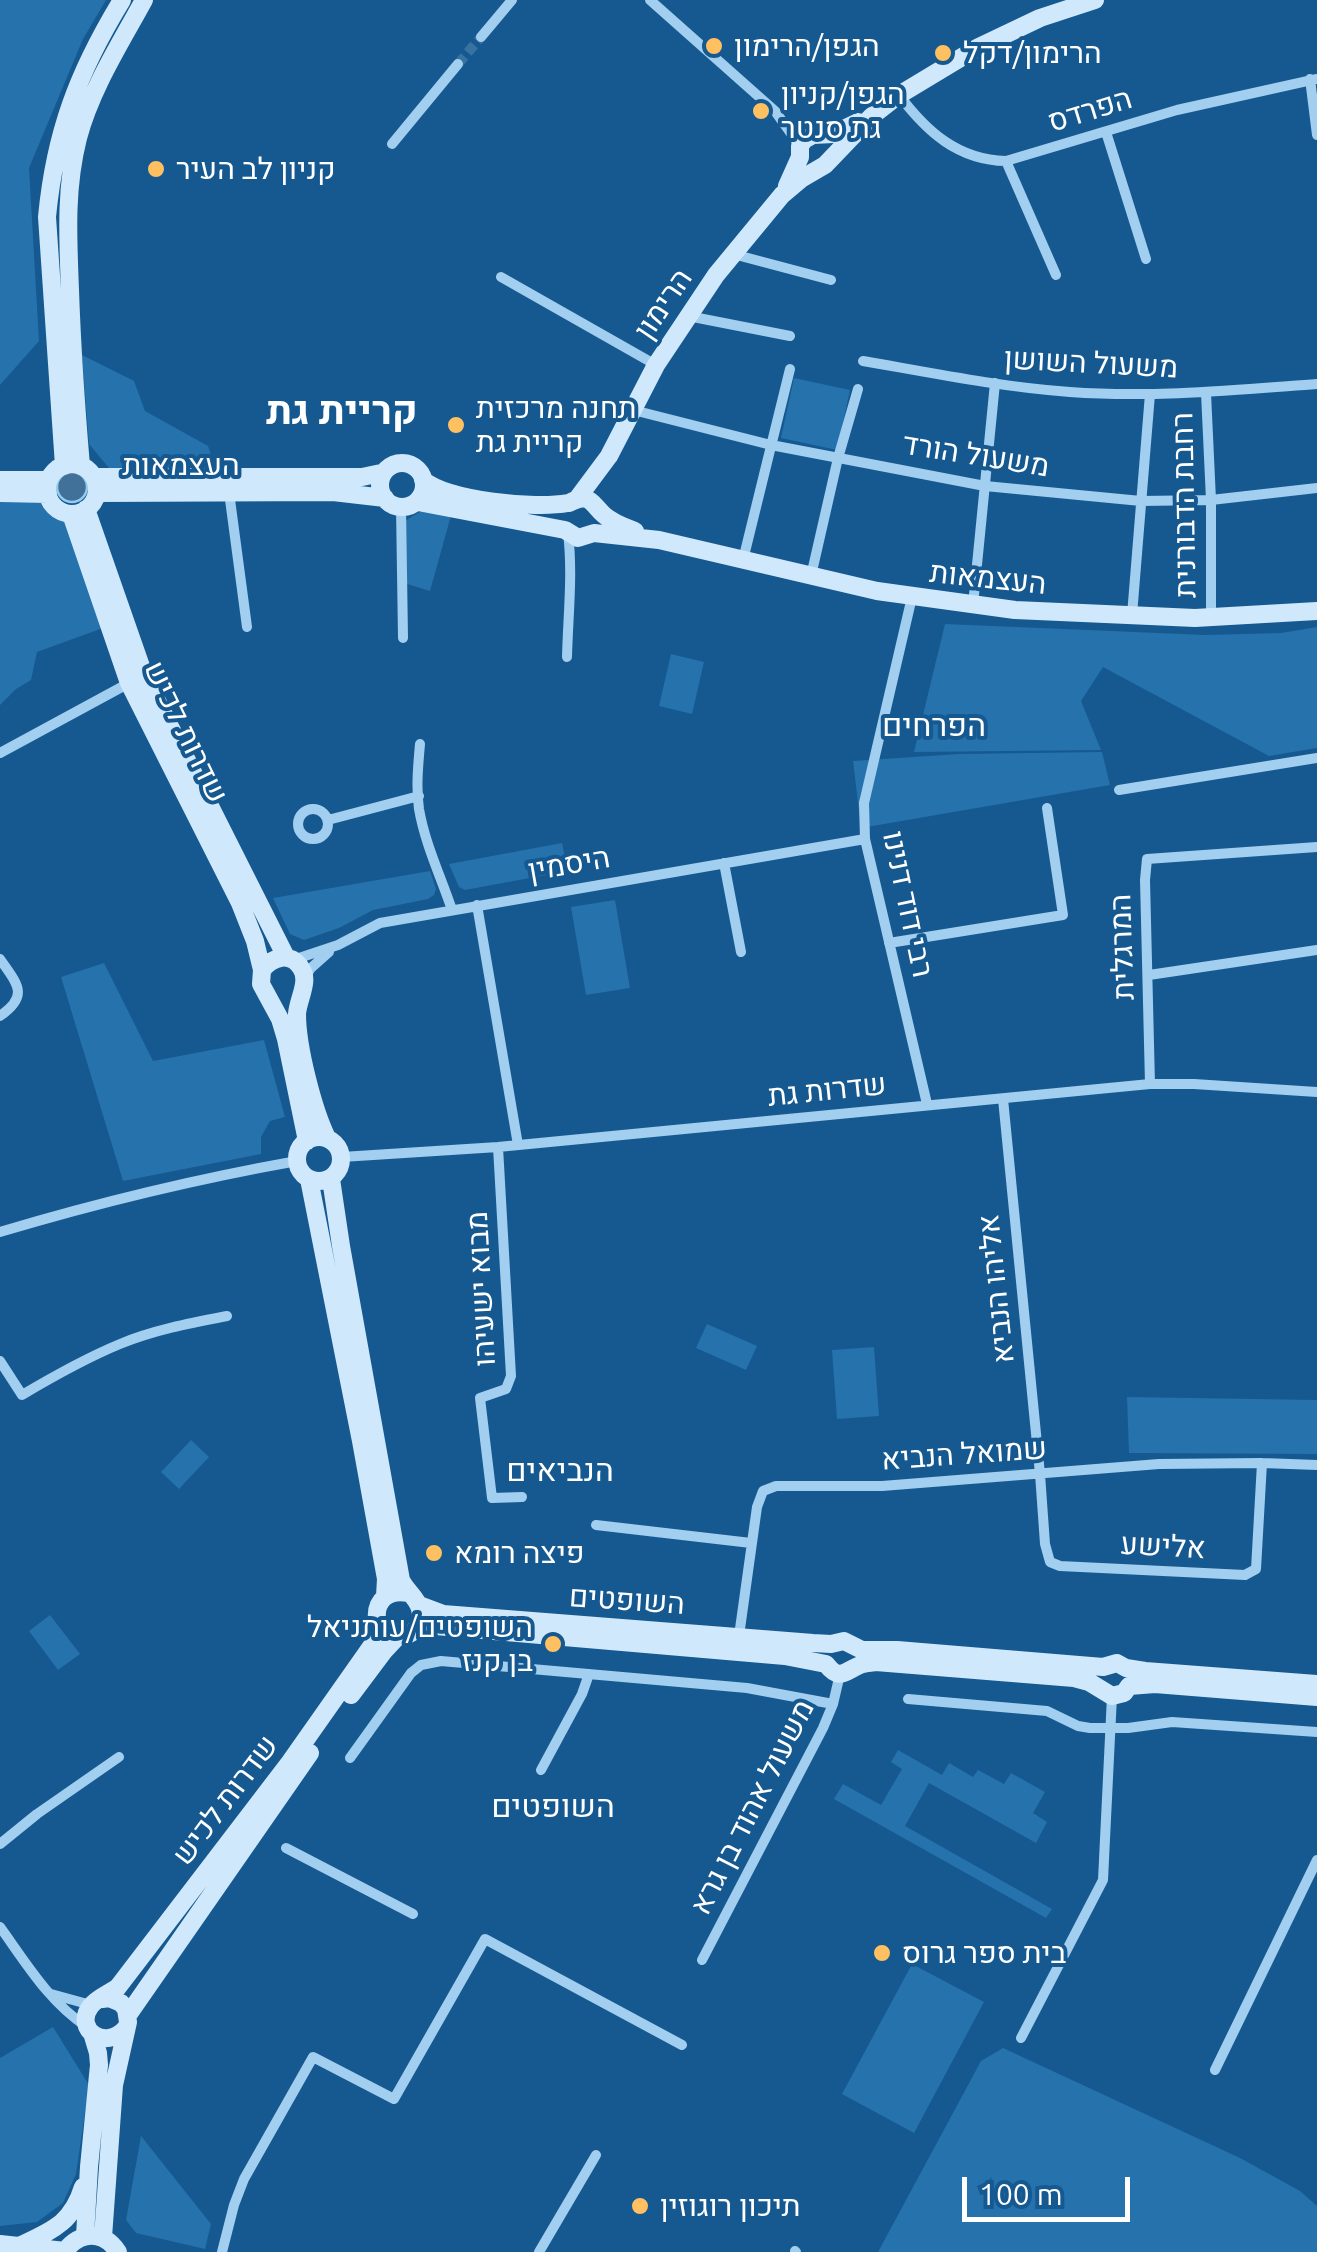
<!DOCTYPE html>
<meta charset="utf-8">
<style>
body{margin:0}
#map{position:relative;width:1317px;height:2252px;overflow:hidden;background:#155990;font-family:Ubuntu,sans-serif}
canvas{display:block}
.scale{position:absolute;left:962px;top:2177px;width:168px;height:45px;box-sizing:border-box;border:5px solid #fff;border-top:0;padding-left:12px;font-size:30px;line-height:35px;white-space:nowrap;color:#fff;-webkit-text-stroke:8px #155990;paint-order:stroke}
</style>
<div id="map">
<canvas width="1317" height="2252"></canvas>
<div class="scale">100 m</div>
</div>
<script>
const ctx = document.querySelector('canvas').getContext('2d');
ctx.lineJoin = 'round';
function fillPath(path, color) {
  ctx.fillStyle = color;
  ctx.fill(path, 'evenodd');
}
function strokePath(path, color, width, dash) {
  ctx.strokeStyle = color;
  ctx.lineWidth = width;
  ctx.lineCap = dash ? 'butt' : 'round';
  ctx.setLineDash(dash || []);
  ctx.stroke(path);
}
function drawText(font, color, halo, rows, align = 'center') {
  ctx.font = font + ' Ubuntu,Heebo,sans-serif';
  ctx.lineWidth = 8;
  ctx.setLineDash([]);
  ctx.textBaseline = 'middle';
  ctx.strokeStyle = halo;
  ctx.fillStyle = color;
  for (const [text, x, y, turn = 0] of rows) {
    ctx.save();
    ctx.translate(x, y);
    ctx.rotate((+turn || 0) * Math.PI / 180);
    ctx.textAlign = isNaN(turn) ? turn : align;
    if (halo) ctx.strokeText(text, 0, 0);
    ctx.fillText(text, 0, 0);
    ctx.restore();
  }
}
fillPath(new Path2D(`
 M0,0H106L83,39L29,168L39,341L0,385Z
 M82,355L134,381L145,411L208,446L214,464L114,474L89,444Z
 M794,378L850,390L837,450L781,438Z
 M42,501L51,513L67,520L103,628L37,652L31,680L16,689L0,705V502Z
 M426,508L452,512L430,591L407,584L405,521Z
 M945,624L1206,635L1281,633L1317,627V748L1269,756L1103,667L1081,701L1101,750L914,752Z
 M671,654L704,662L692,714L659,706Z
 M1102,752L1110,785L861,828L853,761L959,754Z
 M562,843L568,871L465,890L459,887L449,864Z
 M430,871L436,889L434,895L428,899L373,910L339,928L304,940L290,934L273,898Z
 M615,900L630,988L586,995L571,907Z
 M104,963L153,1061L264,1040L285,1117L270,1121L261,1137V1154L123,1181L61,977Z
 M707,1324L757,1346L746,1370L696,1348Z
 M874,1347L879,1416L837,1419L832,1350Z
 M1127,1397L1317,1400V1454L1129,1453Z
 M191,1440L209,1457L179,1489L161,1472Z
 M50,1615L80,1654L58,1670L29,1631Z
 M898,1750L942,1775L949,1763L973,1777L978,1770L1004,1784L1011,1773L1045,1792L1033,1813L1047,1822L1036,1843L929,1783L905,1826L1052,1909L1046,1918L834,1799L843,1784L881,1805L902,1769L891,1762Z
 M912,1964L984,2002L914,2133L842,2094Z
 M53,2027L89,2085L76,2174L63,2203L37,2222L0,2226V2058Z
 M1003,2048L1240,2158L1300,2191L1317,2206V2252H878L981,2061Z
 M141,2136L211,2224L205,2249L136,2233L126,2220Z`), '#2572ad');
const water = new Path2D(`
 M57 487a15 15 0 1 1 30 0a15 15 0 1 1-30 0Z`);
fillPath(water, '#417199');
strokePath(water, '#94cbf3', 2.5);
strokePath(new Path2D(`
 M458,64L481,37`), '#3872a1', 10, [10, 5]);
strokePath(new Path2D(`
 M650,0L775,111L800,146
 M481,37L512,0
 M1310,79L1317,135
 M899,95C927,132 958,160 1006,161L1177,110L1317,79
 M1106,132L1146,259
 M392,144L458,64
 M1006,161L1056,275
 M733,254L831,280
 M501,277L656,365
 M688,316L790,336
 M863,361C932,373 1001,387 1070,392C1152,398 1235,390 1317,384
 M1206,393L1211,500V617
 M633,410L771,445L985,486L1141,501L1211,500L1317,488
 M229,492L247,627
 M401,507L403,638
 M743,560L790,369
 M811,576L838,458L858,389
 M912,597L864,803L865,839L927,1104
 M973,605L995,383
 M1132,615L1150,394
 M567,657C568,616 573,574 568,533
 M420,744C418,766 416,788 419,809C425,844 441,877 452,910
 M0,753L131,682
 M1119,790L1317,758
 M298 824a15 15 0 1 1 30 0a15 15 0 1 1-30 0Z
 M328,820L419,796
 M724,863L741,952
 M477,905L518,1145
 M889,943L1063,915L1047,808
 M0,959C17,984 30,995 0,1016
 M293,960L338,945L380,923L865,839
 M1149,975L1317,950
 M305,977L311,968L329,952
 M1150,1084L1145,880L1147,859L1317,847
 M1003,1099L1040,1474L1045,1544L1050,1562L1060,1566L1245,1575L1256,1569L1262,1463
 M498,1147L511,1376L506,1389L480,1398L492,1498L522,1497
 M342,1157L498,1147L1150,1084H1194L1317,1092
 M0,1232C97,1203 196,1179 297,1161
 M0,1361L22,1395C54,1376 86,1358 120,1344C154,1330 191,1323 227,1316
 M596,1525L751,1543
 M739,1636L757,1507L763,1491L776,1486H882L1159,1464L1262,1463L1317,1465
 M908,1699L1047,1711L1078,1726L1090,1728H1128L1172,1722L1317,1732
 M350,1758L411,1673L421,1665L441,1661L747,1688L833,1704
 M541,1770L582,1694L589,1674
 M0,1844L37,1814L119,1757
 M286,1848L413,1914
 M0,1927C26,1963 49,2002 87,2027
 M702,1960L823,1728L833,1704L840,1674
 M51,1994L91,2005
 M1021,2038L1103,1880L1112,1696
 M1215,2070L1317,1860
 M795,2251L796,2252
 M222,2252L234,2205L244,2179L313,2057L394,2099L485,1939L682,2045
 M539,2252L596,2155`), '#a2cef0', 10);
strokePath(new Path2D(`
 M787,186L800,157V146L804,140L813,135L833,134L858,122
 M380 485a22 22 0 1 1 44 0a22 22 0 1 1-44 0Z
 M47 489a25 25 0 1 1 50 0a25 25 0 1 1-50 0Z
 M64,466L47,217C55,133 78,72 122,0
 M81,466C76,407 72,349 70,290C68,238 65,189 78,138C91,89 120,44 144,0
 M94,477H362L381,473
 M0,480H49
 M423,480C449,501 535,509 568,503
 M0,493L48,494
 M97,493L333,492L385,498
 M577,499L609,456L656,365L716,275L782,195L801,179L825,165L872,116L899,95L977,48L1040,18L1095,0
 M418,502L565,530L578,538L594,533L659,540L877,591L1015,610L1195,618L1317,611
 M569,503C590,492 591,503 604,515C613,523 625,527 635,531
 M86,509L144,675L286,957
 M71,514L129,683L240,903L255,941L262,970L261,984L280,1019L286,1039L307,1141
 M262,970C272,957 291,951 301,968C310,981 298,999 297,1014C297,1047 313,1109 327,1138
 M297 1159a22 22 0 1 1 44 0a22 22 0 1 1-44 0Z
 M309,1179L361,1441L386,1579L385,1596
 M331,1179L341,1246L401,1580C406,1591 417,1597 420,1609C427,1636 391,1648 377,1619C375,1600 389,1589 408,1593
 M419,1605L443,1614L813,1643L831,1644L844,1641L862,1650H897L1103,1667L1117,1663L1126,1668L1145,1671L1317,1684
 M416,1628L436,1626L785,1656L826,1664C840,1682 845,1671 860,1665C864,1663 871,1663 876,1662L1074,1678L1089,1682L1112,1696L1124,1693L1129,1686
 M1129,1686L1155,1684L1317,1697
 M351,1695L384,1651L398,1636
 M102,1999L109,1998L121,2003L126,2009L128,2022L114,2085L103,2237
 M128,2015L310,1753
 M126,2028C105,2052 74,2029 90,2007C96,1998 110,1993 118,1987L290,1762L373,1644L379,1625
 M85,2236L89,2167L99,2065L98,2053L92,2033
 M0,2244L65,2251
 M21,2245C53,2230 72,2223 83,2187
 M64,2252C80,2231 103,2230 118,2252`), '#d0e8fb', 18);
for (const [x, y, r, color] of [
 [714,46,10,"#ffc062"],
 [943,53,10,"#ffc062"],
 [761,111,10,"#ffc062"],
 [156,169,10,"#ffc062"],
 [456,425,10,"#ffc062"],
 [434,1553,10,"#ffc062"],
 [553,1644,10,"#ffc062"],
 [882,1953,10,"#ffc062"],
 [640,2206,10,"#ffc062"]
]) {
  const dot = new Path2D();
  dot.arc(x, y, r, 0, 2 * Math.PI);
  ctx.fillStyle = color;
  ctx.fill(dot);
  strokePath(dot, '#155990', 4);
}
drawText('30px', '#fff', '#155990', [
 ["הגפן/הרימון",734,46],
 ["הרימון/דקל",963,53],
 ["הגפן/קניון",781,94],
 ["גת סנטר",781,128],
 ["קניון לב העיר",176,169],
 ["תחנה מרכזית",476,408],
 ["קריית גת",476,442],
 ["פיצה רומא",454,1553],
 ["השופטים/עותניאל",533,1627,"right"],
 ["בן קנז",533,1661,"right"],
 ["בית ספר גרוס",902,1953],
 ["תיכון רוגוזין",660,2206]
], 'left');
drawText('30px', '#fff', '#155990', [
 ["הפרדס",1090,110,-17],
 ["הרימון",663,304,-56],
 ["משעול השושן",1091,363,3],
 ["משעול הורד",976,455,9],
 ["העצמאות",181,465],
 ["רחבת הדבורנית",1184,505,-91],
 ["העצמאות",988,578,6],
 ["שדרות לכיש",186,732,64],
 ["היסמין",569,864,-10],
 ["רבי דוד דנינו",908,904,78],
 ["המרגלית",1122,947,-92],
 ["שדרות גת",827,1090,-6],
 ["מבוא ישעיהו",481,1289,-93],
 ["אליהו הנביא",996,1289,-96],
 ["שמואל הנביא",964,1454,-4],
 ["אלישע",1163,1546,3],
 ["השופטים",627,1600,4],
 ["שדרות לכיש",225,1800,-53],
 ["משעול אהוד בן גרא",752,1807,-63]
]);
drawText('32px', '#fff', '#155990', [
 ["הפרחים",934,725],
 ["הנביאים",560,1470],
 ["השופטים",553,1806]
]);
drawText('bold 40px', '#fff', '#155990', [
 ["קריית גת",342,411]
]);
</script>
